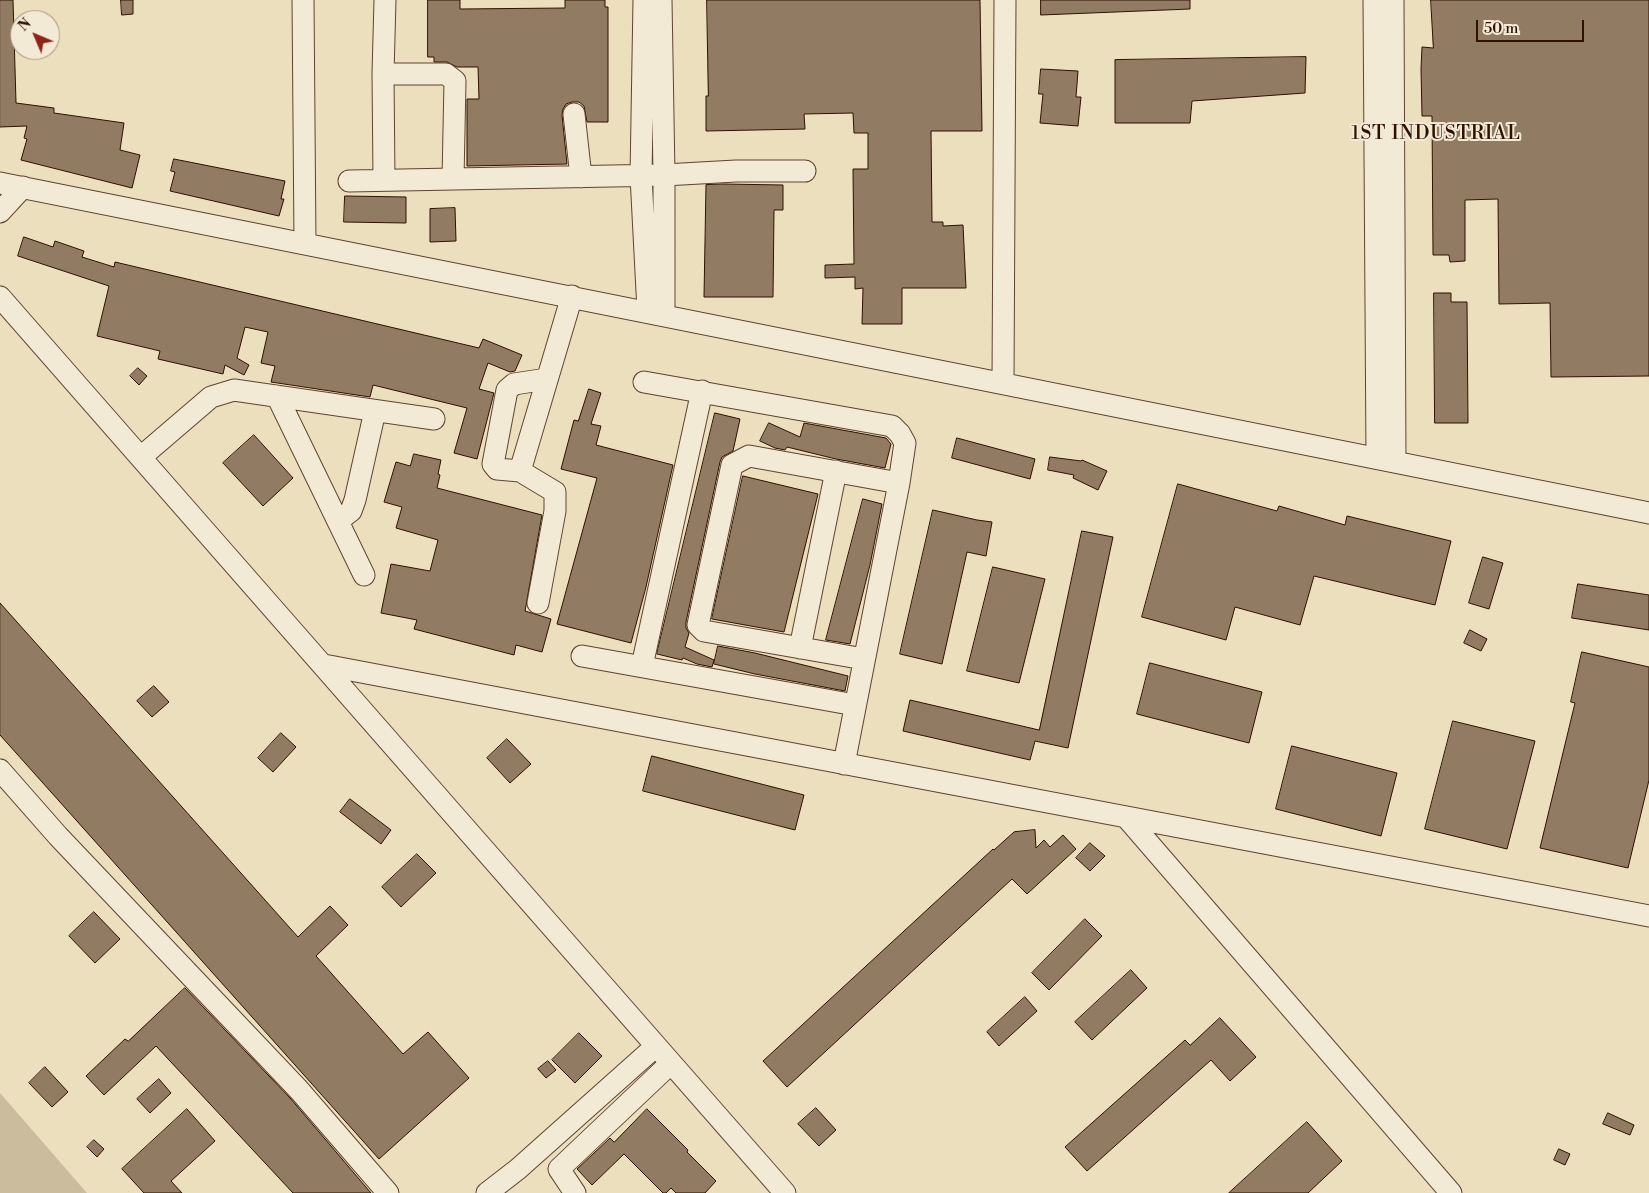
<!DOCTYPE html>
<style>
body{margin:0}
#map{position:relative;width:1649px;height:1193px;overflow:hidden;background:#ebdfbe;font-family:"Libre Bodoni",serif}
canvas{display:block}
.north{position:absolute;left:10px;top:10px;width:50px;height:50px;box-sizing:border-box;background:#f2ead5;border:1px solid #a49380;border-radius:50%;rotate:315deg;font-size:14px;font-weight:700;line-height:20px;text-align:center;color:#2f1001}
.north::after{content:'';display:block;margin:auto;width:18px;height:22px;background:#8f2418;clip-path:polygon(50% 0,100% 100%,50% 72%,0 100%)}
.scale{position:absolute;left:1476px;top:20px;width:108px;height:22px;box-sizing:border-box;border:2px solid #2f1001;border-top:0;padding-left:6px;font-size:15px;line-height:18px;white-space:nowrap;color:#2f1001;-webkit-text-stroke:4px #f2ead5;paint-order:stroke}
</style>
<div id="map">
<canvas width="1649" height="1193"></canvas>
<div class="north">N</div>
<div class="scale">50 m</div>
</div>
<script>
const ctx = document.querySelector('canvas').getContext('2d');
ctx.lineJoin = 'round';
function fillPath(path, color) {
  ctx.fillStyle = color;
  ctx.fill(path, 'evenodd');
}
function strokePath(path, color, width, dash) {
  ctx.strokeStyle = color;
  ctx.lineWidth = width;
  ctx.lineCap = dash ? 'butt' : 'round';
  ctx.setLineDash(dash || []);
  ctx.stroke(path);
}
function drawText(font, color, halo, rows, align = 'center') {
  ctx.font = font + ' "Libre Bodoni",serif';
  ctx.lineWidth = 4;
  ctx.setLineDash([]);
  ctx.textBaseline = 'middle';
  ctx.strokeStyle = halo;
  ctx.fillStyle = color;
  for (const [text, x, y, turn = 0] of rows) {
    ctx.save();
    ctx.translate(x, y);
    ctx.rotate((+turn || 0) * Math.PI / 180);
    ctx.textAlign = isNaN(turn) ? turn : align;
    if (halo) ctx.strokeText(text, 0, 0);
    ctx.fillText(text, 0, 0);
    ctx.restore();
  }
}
fillPath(new Path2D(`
 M0,1093L87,1193H0Z`), '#cbbc9e');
const building = new Path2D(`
 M0,0H13L16,103L54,108V113L124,123L120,150L140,155L132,188L21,160L27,139L24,138L27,126L0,127Z
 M121,0H133V14L122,15Z
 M428,0H460V9L565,8V0H605V7H608V122H587L584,106L579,102H572L566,104L563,109L562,115L567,164L467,166V99H479L478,67H457L447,62H434V57H428Z
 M707,0H980L982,131H931L932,222H943V226L963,225L966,288H902V324H862L863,288L855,289V277L825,278V265L854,264L853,169H868V133H854L853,113L804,114L805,129L706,131V96H708Z
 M1041,0H1190V9L1041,15Z
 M1431,0H1649V376L1551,377L1550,303L1499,304L1498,199L1465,200V261L1450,262L1449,255H1433L1432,116H1422L1421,69L1422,47L1433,48Z
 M1306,57L1305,93L1192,101L1190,123H1115V60Z
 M1041,69L1078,71L1076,97H1081L1078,126L1040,123L1043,94H1039Z
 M174,159L285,181L281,199H284L279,216L170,191L175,172L171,171Z
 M723,184L783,185V210H774L773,297H704L706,185Z
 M345,196L406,197V223L344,222Z
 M455,208L456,241L430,242V209Z
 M24,237L53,247L55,241L84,251L82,257L114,267L115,262L479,348L483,339L522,355L515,371L510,372L488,363L479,389L494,393L477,459L454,453L467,408L373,385L370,397L271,382L275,366L261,363L268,332L245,327L237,358L249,365L244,375L225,365L223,374L158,359L160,351L97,336L109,286L18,256Z
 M1434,293H1451V302H1467L1468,423H1435Z
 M138,368L147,376L139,385L130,376Z
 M589,389L601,393L591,424L601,426L596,445L673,465L646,587L631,643L557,624L597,478L561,469L574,420L578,421Z
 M715,413L740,419L733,451L722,457L720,462L686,622V628L689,633L685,647L714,660L712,667L697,664L683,658L682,660L657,654Z
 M769,423L800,437L804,423L886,438L891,444L885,468L836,459L787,447L785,450L775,448L760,441Z
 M254,435L293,478L263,506L223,463Z
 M957,438L1035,459L1030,479L952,458Z
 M414,454L441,460L438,474L440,475L437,488L542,515L525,611L551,619L542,652L516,645L514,655L414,629L417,620L381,613L391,564L430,571L438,540L396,528L402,507L384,502L396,462L410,466Z
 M1050,457L1081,461L1082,460L1107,471L1098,490L1073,478L1074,475L1048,470Z
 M743,476L818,494L784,632L712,619Z
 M1178,484L1277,511L1279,506L1345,525L1347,516L1451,541L1435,605L1314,576L1300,625L1235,607L1226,640L1142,617Z
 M863,499L882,504L870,565L850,644L826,640Z
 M933,510L977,520L992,522L986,556L967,552L942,664L900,654Z
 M1082,531L1113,537L1068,748L1035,741L1030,760L903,731L910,700L1039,730Z
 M1483,557L1503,563L1489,609L1469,603Z
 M993,567L1045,579L1019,683L967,671Z
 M1578,584L1649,595V630L1572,618Z
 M0,603L298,937L330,906L348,925L316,956L403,1054L428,1032L469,1078L379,1159L0,735Z
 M1470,630L1487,639L1481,651L1464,643Z
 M718,646L755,653L848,676L845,691L755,674L714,664Z
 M1582,652L1649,667V780L1628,868L1540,848L1575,703L1571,702Z
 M1150,663L1262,692L1249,743L1137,714Z
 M154,686L169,702L152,717L137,701Z
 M1453,721L1535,741L1507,849L1425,829Z
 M281,733L296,747L273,772L258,758Z
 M507,739L531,764L510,783L487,758Z
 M1292,746L1397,773L1381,836L1276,809Z
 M652,756L804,795L795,830L643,791Z
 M350,799L391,830L381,844L340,812Z
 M1035,830L1036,848L1044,840L1050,847L1063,835L1076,849L1027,894L1012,879L787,1087L763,1061L993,849L994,850L1014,832Z
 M1090,843L1105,856L1090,871L1076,858Z
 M417,854L436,873L401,907L382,887Z
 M94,912L120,939L95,963L69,936Z
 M1085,919L1102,936L1049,990L1032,973Z
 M1131,970L1147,988L1092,1040L1075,1022Z
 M185,988L290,1098L371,1193H293L156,1046L104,1095L86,1076L125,1039L128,1041Z
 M1025,997L1037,1011L999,1046L987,1032Z
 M1220,1018L1256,1057L1230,1081L1211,1060L1087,1171L1065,1147L1185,1040L1190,1045Z
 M579,1033L602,1056L575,1083L552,1060Z
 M548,1061L556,1070L546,1078L538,1069Z
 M45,1067L68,1092L52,1107L29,1083Z
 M159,1079L171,1093L150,1113L137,1099Z
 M816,1108L836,1130L819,1146L798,1124Z
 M187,1109L215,1141L171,1181L182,1193H144L122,1169Z
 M647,1109L688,1150L687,1152L716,1181L705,1193H676L671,1188L666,1193H663L624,1154L592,1185L577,1169L610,1138L614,1142Z
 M1608,1113L1634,1125L1630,1135L1603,1124Z
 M1307,1122L1342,1161L1308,1193H1229Z
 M94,1140L104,1149L97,1157L87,1147Z
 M1559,1149L1570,1154L1565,1165L1554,1160Z`);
fillPath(building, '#917c63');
strokePath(building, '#2f1001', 1);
const minor = new Path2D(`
 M303,0L305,243
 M644,0L641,176L648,311
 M661,0L664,175V315
 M1374,0L1377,458
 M1393,0L1395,461
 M383,74H446L455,81L453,179
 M574,114L581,177
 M384,180L383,74L385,0
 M349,181L664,175L736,171H805
 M0,183L1649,513
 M0,212L23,187
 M0,297L785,1193
 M644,382L892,426L900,434L905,443L899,483
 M1003,383L1005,0
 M277,396L364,575
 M141,457L211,397L234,390L434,419
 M520,471L497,469L493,464L507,390L514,384L547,379
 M338,521L351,511L355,500L375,411
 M538,603L555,511V492L520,471L572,296
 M800,648L836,471
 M582,656L855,705
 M324,665L1649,916
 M642,666L702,391
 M844,764L899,483L749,456L732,465L698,625L704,631L864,659
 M0,770L58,836L299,1090L388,1193
 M1126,817L1451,1193
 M487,1193L518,1169L656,1046
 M575,1193L559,1169L671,1063`);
strokePath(minor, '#5e4430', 23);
strokePath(minor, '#f2ead5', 21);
ctx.letterSpacing = '1px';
drawText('19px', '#2f1001', '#f2ead5', [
 ["1ST INDUSTRIAL",1436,134]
]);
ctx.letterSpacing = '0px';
</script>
